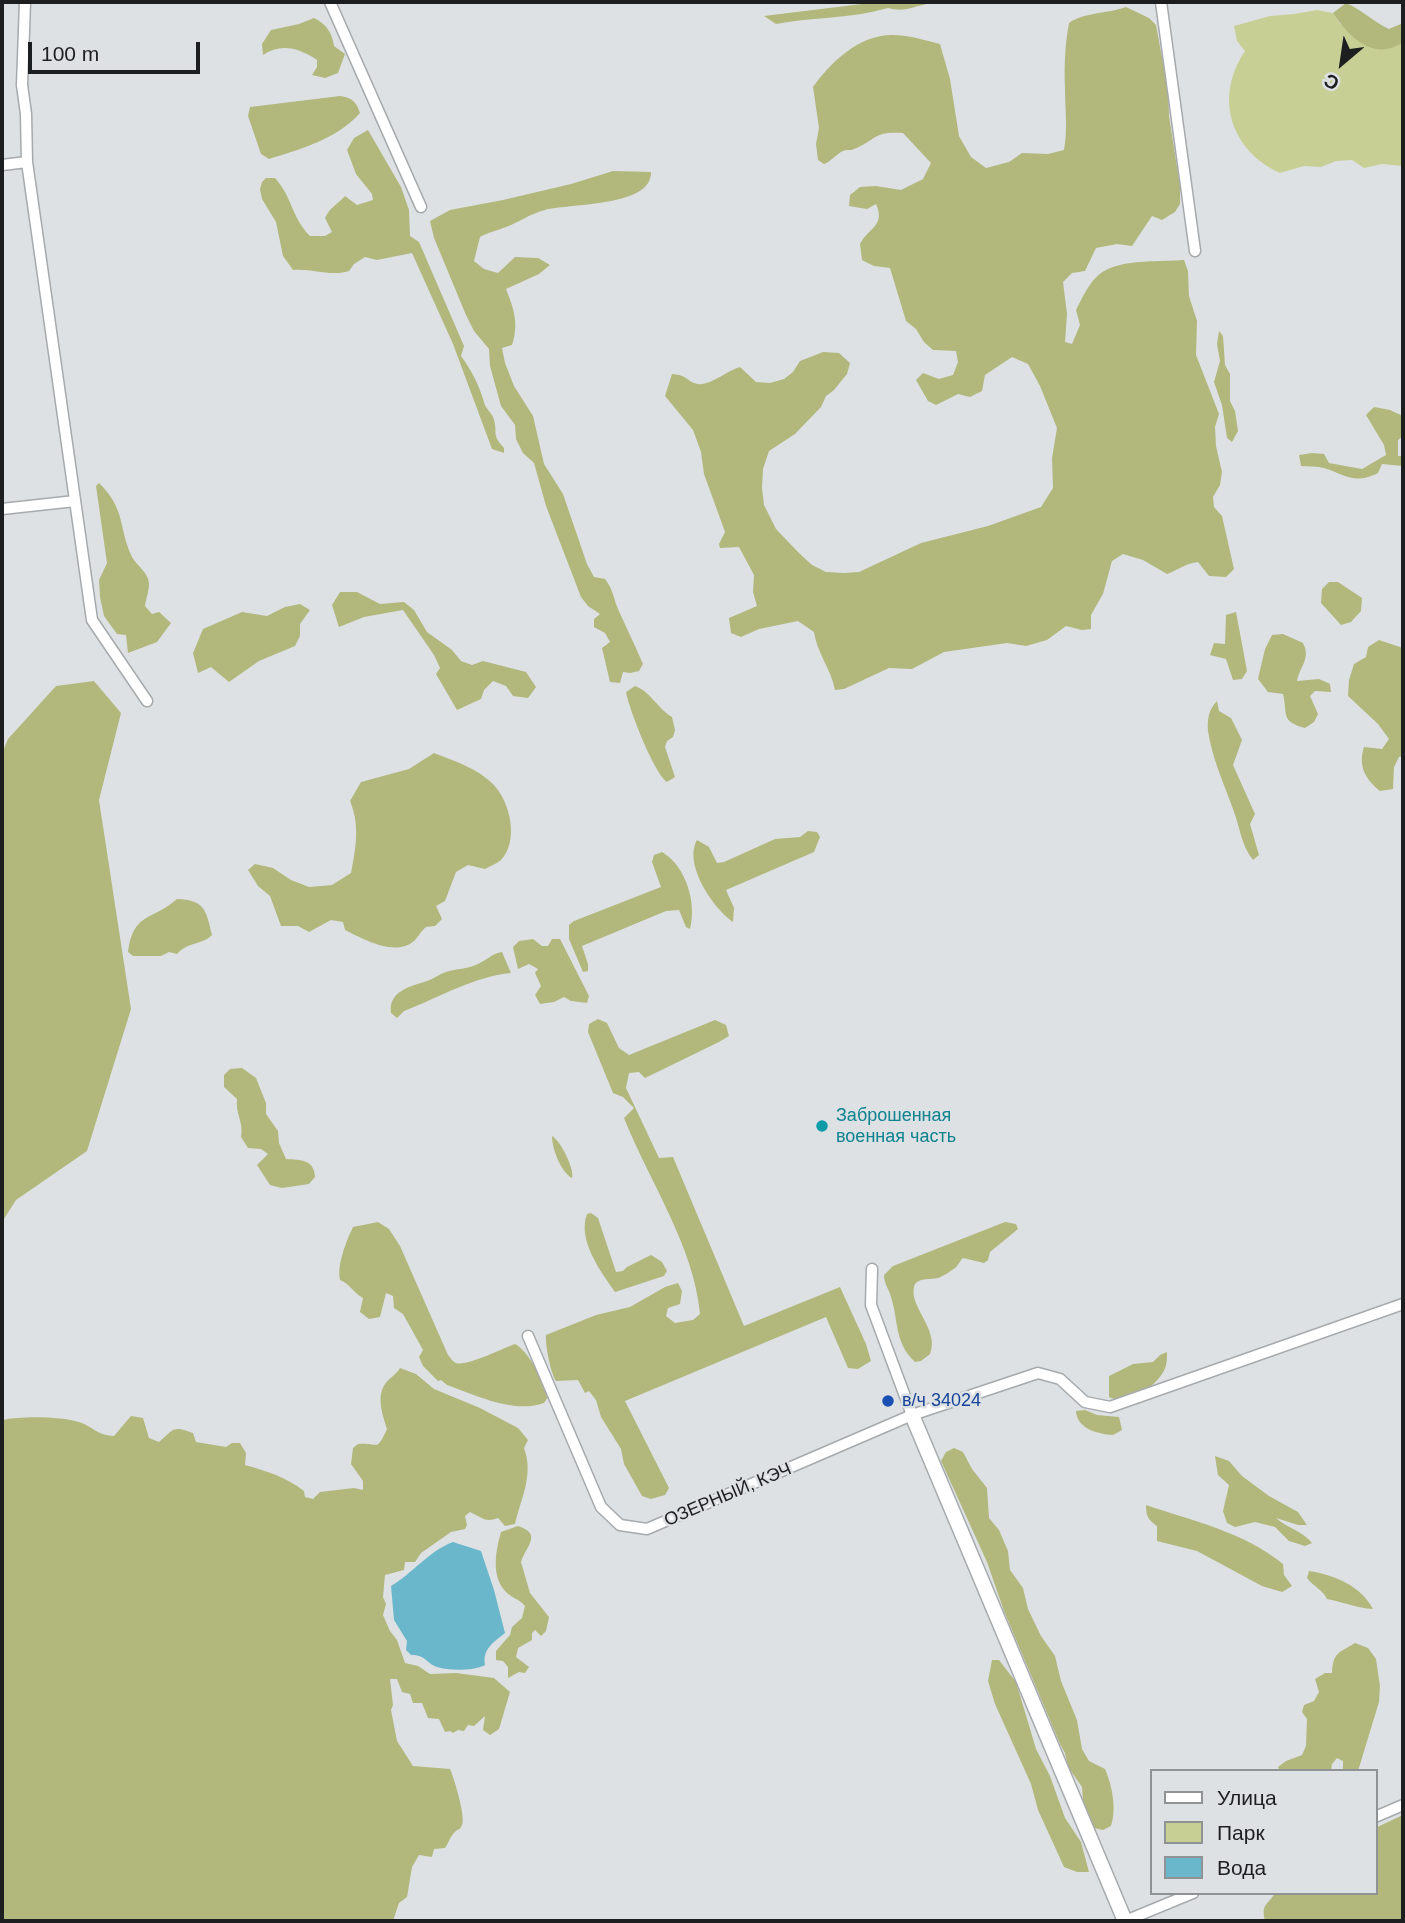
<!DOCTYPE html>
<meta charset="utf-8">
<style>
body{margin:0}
#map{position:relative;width:1405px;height:1923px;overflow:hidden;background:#dde1e4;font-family:Arial,sans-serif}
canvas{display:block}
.frame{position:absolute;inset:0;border:4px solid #1d1e1f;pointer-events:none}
.legend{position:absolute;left:1150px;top:1769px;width:228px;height:126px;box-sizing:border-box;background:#dde1e4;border:2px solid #909395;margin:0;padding:9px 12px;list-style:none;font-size:21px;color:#1d1e1f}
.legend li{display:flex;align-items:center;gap:14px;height:35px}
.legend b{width:35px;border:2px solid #909395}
.north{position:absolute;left:1307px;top:28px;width:70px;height:70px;-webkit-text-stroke:5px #dde1e4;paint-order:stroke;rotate:209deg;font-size:19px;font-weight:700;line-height:28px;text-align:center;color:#1d1e1f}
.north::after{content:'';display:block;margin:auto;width:24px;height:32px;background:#1d1e1f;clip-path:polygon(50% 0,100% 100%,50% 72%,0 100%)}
.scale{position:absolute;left:28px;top:42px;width:172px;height:32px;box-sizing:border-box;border:4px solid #1d1e1f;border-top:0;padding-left:9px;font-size:21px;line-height:24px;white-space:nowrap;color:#1d1e1f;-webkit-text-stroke:5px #dde1e4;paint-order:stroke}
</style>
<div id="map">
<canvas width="1405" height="1923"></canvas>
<div class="frame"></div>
<ul class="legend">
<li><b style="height:9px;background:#fff"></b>Улица</li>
<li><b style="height:19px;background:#c8cf95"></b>Парк</li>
<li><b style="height:19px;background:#6ab7cb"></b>Вода</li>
</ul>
<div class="north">С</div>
<div class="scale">100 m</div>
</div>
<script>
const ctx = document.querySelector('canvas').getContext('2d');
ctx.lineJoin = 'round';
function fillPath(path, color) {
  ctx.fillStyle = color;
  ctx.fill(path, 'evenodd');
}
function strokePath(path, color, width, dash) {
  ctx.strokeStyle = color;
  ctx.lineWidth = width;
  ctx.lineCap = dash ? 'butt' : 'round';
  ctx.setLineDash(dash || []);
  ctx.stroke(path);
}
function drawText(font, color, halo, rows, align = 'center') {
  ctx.font = font + ' Arial,sans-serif';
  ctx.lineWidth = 5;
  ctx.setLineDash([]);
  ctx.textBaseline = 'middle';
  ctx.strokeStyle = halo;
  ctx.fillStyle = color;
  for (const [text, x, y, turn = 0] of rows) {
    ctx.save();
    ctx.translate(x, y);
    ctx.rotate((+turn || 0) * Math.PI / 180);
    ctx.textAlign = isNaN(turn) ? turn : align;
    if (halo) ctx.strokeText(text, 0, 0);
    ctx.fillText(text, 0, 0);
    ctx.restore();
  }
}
fillPath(new Path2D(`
 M1317,10L1333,13L1340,24L1386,49L1403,43V166L1382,164L1364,168L1352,160L1336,161L1321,167L1304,166L1280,173C1230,150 1214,97 1245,51L1237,41L1234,26L1270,16L1294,14Z`), '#c8cf95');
fillPath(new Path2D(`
 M878,2H952C943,2 932,2 923,5C909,8 903,12 888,8C851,19 812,17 776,24L764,16Z
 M1346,3C1362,10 1374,22 1389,29L1403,23V43C1398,45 1392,48 1387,49C1364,53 1344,30 1333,13Z
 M1126,7L1149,18L1156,25L1168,90L1169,116L1180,186V204L1175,212L1162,220L1152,216L1132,246L1117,244L1096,248L1085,271L1072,273L1063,282L1067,314L1065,342L1072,344L1080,325L1076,310C1083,297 1091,277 1106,270C1128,259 1160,262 1184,260L1188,271L1189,296L1197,321L1196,355L1219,414L1215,427L1216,446L1222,472L1220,485L1213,497L1214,507L1222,516L1234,569L1226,577L1209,576L1198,562C1186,563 1178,570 1167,574L1143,560L1123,554L1112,561L1103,594L1091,615V629L1082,630L1066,626L1047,640L1026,646L1007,643L944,652L912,669L889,668L844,689L835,690C831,669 817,653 814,632L798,621L759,629L741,637L731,633L729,618L757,606L753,592L754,575L739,547L720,548L719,544L725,532L704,474L701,452L693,430L665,396L672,374C688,375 687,382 698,384C710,386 728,370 740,367L756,382L770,383L784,379L793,372L800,361L823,352L839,353L850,363L847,374L834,390L826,396L821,407L795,434L769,451L763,469L762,488L764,505L776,529L799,553L812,565L826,572L844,573L859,572L921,543L988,526L1041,507L1053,488L1052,458L1057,428L1040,386L1028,364L1012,357L985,375L982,391L970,397L958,394L936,405L928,401L916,380L923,373L939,379L953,375L958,362L956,351L933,350L924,342L916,329L906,321L890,268L874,266L862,260L860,244C868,228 886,226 876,204L867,209L849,206L850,195L860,187L876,186L901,190L923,179L931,163L903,133C873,131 878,139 854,149C851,151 846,149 843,151C836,154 832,161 824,164L818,160L816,144L819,128L813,87C831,62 859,35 892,35C908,35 925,40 940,44L950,79L959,136L971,157L986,168L1009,162L1022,153L1048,154L1064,150C1068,128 1065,110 1065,89C1064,67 1065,44 1069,23C1085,12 1106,14 1126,7Z
 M314,18C326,24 332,32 334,46L345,54L338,73L325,78L312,75L317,67V60C299,48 281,43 263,55L262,44L271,30L299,24Z
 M340,96C352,98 356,101 360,113C337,139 301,149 269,159L261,154L248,116L250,107Z
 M368,130L401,187L409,210L410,236L419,242L464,346L461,356C472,371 479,385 484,402C485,408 491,412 493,417C499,433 490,433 504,448V453L492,449L453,344L412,253L377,260L365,257L354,264L349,271C329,277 313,268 293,270L283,256L276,222L262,199L260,189L262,182L266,178H275C293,198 291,217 310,236H325L332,232L325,218C330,207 338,204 345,196L357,205L373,200L372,194L356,174L347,150L354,138Z
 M613,171L651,172C652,207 571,203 545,210C529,214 520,222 506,227C497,231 488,232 480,237L474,261L484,269L498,273L515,257L538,258L550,265L539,274L506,289C514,309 519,324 512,345L502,348L505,363L514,386L533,416L544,464L563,494L587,564L594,577L605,579C613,589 613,597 618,609C626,627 635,645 643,664L639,671L630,673L623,672L620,683L610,682L602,648L610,642L605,633L594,627V619L600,614L588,606L581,597L546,506L534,463L523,453L516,439L515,425L501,406L490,366L489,349L474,331L466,315L434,238L430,221L450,210L503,200L571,184Z
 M1219,331L1223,336L1225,365L1230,374V401L1235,411L1238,431L1232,442L1227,438L1222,405L1214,382L1220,361L1217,344Z
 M1374,407L1390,410L1403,416V436L1398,440V456H1403V466L1382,464L1378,473C1354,485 1346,475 1324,468C1317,466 1308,467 1301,466L1299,455L1312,453L1324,454L1329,463L1362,469L1386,455L1384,445L1366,415Z
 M99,483C126,509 118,527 132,557C137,566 149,573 149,584C149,591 146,599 145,606L152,614L159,612L171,623L157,642L128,653L126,635L117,634L104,616L100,597L99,580L107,563L96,486Z
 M1329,582H1338L1362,598L1361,611L1351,622L1341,625L1321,603L1322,589Z
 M340,592H357L380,604L404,602L414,610L427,632L452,650L461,661L472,665L483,661L526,672L536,687L528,698L513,696L506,686L493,681L484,690L481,699L457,710L436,674L440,668L434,655L403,610L364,617L339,627L332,605Z
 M300,604L310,610L300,624V636L295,646L259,661L229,682L211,667L198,673L193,653L203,629L242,612L267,616L285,607Z
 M1236,612L1247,671L1242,679L1233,680L1226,659L1210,655L1214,643L1225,644L1226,615Z
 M1283,634L1303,643C1311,659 1300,666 1297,681L1319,679L1330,684L1331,692L1315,691L1310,696L1318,714L1314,722L1305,728C1280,721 1288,715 1283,694L1268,692L1258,679L1265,649L1272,635Z
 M1379,640L1403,648V756L1399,757L1394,767L1393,789L1380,791C1365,779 1358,766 1364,747L1382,749L1389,739L1378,724L1348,696L1349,680L1354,664L1366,657L1368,647Z
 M94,681L121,713L99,800L131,1009L87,1151L16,1200L2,1222V753L8,739L56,686Z
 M635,686C651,692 657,708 672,717L675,730L673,737L667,741L665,747L675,777L667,782C654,773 629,709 626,692Z
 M1217,701L1219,711L1231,718L1242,740L1233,765L1255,814L1250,824L1259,855L1253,860C1241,845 1240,827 1233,809C1224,784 1212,758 1208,731C1207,719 1209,709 1217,701Z
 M434,753C454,761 477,768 493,784C510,801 520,842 500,861C496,864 490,866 485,869L468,865L456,872L445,901L436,906L442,919L435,926L426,927C421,931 419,936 415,940C397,958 363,939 345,930L343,922L331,920L309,932L298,926H281L270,896L258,886L248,870L255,864L273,868L291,880L309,887L332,885L351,873C356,848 360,825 350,801L361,782L409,769Z
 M808,831L817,832L820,837L814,852L726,890L734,908L733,922C713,908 683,864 697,840L709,847L717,863L724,862L775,839L800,837Z
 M662,852C686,866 697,903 690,929L686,927L679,910L666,911L582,946L588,964V971L583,972L569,939V925L574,921L661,887L652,862L654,855Z
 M177,899C205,900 206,910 212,935C202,945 187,942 177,954L169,952L161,956H133L128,952C133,912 152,921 177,899Z
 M533,939L542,946H548L552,939H560L589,996L587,1003L571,1001L564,997L554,1002L540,1004L535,995L541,986L535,973L538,969L529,964L518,969L513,947L519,941Z
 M502,952L511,973C475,976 438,998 404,1011L397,1018L391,1013C388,991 411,986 427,981C434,979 439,974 446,972C455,969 465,969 473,966C484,963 490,954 502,952Z
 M598,1019L607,1023L619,1048L629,1055L715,1020L726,1025L729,1036L719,1042L645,1078L639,1072L629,1073L626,1088L659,1158L673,1157L744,1326L840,1287L866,1344L871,1361L858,1369L848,1368L826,1317L625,1401L669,1488L665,1495L651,1499L642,1496L624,1464L621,1449L601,1417L596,1400L589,1391L585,1393L578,1380L556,1381C551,1374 545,1345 546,1335L596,1315L630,1307L665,1287L678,1283L682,1291L680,1304L668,1308L666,1316L675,1323L693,1320L700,1314C694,1246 649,1181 624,1118L634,1108L623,1097L613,1093L588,1032L589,1024Z
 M242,1068L256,1078L266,1103V1114L278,1131L279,1143L286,1159C301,1160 314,1159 315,1177L309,1184L282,1188L270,1185L257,1165L268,1154L261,1149L248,1148L241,1137C244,1123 235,1113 237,1099L224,1087V1075L230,1069Z
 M552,1136C561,1141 575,1170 572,1178C561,1172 552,1149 552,1136Z
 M591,1213L598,1218L616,1272L623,1271L627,1267L651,1255L662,1262L667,1271L664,1276L615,1292C601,1272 577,1240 587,1214Z
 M378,1222L389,1229L400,1246L448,1355C451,1358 452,1361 456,1363C466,1367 503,1348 515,1344C528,1350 545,1383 548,1397L544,1403C513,1414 476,1395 447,1385L441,1380L438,1381L423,1366L419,1357L423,1350L403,1314L394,1308L393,1296L386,1293L380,1317L369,1319L360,1312L363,1298C354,1293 350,1284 340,1280C337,1264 346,1242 353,1227Z
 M1005,1222L1016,1224L1018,1229L990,1252L988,1260L984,1263L963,1258C959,1262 957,1268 952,1270C949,1272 942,1277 938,1278C931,1280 916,1277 914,1287C909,1307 940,1330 930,1354L921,1361L915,1362C894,1342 899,1322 891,1297C889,1289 884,1284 884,1275L893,1266Z
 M1167,1352C1167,1360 1167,1367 1162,1374C1152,1389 1127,1407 1109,1397V1376L1133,1364L1153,1362L1160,1355Z
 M400,1368L416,1374L434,1389L480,1408L518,1428L528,1440L524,1448C534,1475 521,1498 515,1524L505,1526L498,1518C485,1523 481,1517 470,1512L465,1516L467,1525L465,1529L451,1532L421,1553L415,1562H405L404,1570L385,1575L383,1597L386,1604L383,1615L390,1631L397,1640L405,1663L418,1666L430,1674L456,1673L494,1678L510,1692L499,1729L490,1735L483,1730L485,1716L474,1726L468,1725L464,1731L458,1730L453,1733L450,1731L445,1732L439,1719L428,1718L422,1703H413L410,1694L402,1692L397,1679H390L393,1705L391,1710L397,1741L413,1766L450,1769C454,1778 466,1817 462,1825C459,1832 459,1827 454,1833C450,1837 448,1844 445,1848L434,1849L432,1857L419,1855L412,1867L407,1897L399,1903L393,1921H2V1420C21,1416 60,1416 79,1422C94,1427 96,1435 114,1436L131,1416L143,1418L149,1438L159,1442C174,1429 172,1425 193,1433L196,1442L226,1447L232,1443H240L246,1453L245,1465C267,1471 286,1477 304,1491L305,1497L313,1499L320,1492L354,1488L363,1490V1481L351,1464L353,1448L358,1444C379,1442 376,1453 387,1429C383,1416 376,1397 385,1384C389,1378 396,1375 400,1368Z
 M1085,1410L1097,1415L1119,1417L1122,1430L1113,1435C1098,1434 1077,1429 1076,1411Z
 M954,1448L963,1452L972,1469L987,1488L989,1518L999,1530L1008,1551L1010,1570L1023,1588L1028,1609L1041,1636L1055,1656L1061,1681L1077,1720L1082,1749L1089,1761L1105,1769C1112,1785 1117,1809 1111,1826L1103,1830L1094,1828L1084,1815L1082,1787L1068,1767L1065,1753L1060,1744L1004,1611L987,1562L941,1461L946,1452Z
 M1215,1456L1229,1461L1242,1476L1269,1496L1298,1512L1307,1525H1298L1276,1518C1287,1528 1303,1531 1312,1543L1305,1546L1289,1541L1275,1527L1255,1522L1235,1527L1227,1523L1223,1511L1229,1485L1218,1475Z
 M1146,1505C1193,1521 1244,1532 1283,1564L1284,1575L1292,1586L1282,1592L1262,1586L1197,1551L1157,1541V1526C1148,1520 1146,1516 1146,1505Z
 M518,1526C543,1534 526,1546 521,1562L530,1593L549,1617L546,1631L541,1636L535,1630L532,1633V1640L518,1648L516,1657L529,1667L525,1673L519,1672L508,1678V1667L503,1661L496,1660V1651L510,1635L512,1627L522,1618L525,1606C520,1600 517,1600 511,1596C490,1582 495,1553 501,1532Z
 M1309,1571C1335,1575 1361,1586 1373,1609C1357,1608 1343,1602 1327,1599C1323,1590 1313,1586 1307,1578Z
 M1355,1643L1368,1648L1376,1659L1380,1686L1379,1702L1358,1771H1343V1761L1337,1758L1332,1764L1331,1771H1280L1278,1767L1286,1761L1302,1755L1306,1746L1307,1719L1302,1712L1304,1705L1314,1701L1319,1692L1315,1679L1325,1673H1332C1333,1652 1339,1653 1355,1643Z
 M992,1660H999L1016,1682L1036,1749L1050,1776L1065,1818L1081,1842L1089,1872H1077L1064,1867L1038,1810L1031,1784L995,1704L988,1681Z
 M1403,1815V1921H1265C1261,1904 1267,1906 1275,1893H1375V1828Z`), '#b2b87c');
fillPath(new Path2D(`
 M453,1542L481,1551L494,1590L505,1633C494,1642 482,1649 485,1665C473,1671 450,1671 437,1667C426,1663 426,1655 411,1655L406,1650L407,1641L394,1620L391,1586C413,1573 429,1551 453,1542Z`), '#6ab7cb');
const street = new Path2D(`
 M25,2L22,85L26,114L27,162L92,620L147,701
 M330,2L421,207
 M1161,2L1195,251
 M2,165L27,162
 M2,509L75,501
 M872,1269L871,1305L912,1415
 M528,1336L601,1507L620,1525L647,1529L912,1415L1038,1373L1060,1379L1085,1402L1110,1407L1403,1304
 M1375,1817L1403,1805
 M1125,1921L1193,1893`);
const secondary = new Path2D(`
 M912,1415L1125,1921`);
strokePath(street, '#a6aaad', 13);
strokePath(secondary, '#a6aaad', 17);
strokePath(street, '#fff', 10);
strokePath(secondary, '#fff', 14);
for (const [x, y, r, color] of [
 [822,1126,7,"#0f9aa8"],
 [888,1401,7,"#1a4fb4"]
]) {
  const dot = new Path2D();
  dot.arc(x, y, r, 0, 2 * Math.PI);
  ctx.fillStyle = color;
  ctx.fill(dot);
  strokePath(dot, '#dde1e4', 2.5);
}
drawText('18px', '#0d838f', '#dde1e4', [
 ["Заброшенная",836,1116],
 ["военная часть",836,1137]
], 'left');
drawText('18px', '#164399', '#dde1e4', [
 ["в/ч 34024",902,1401]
], 'left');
drawText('18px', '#1d1e1f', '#dde1e4', [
 ["ОЗЕРНЫЙ, КЭЧ",728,1495,-23]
]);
</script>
